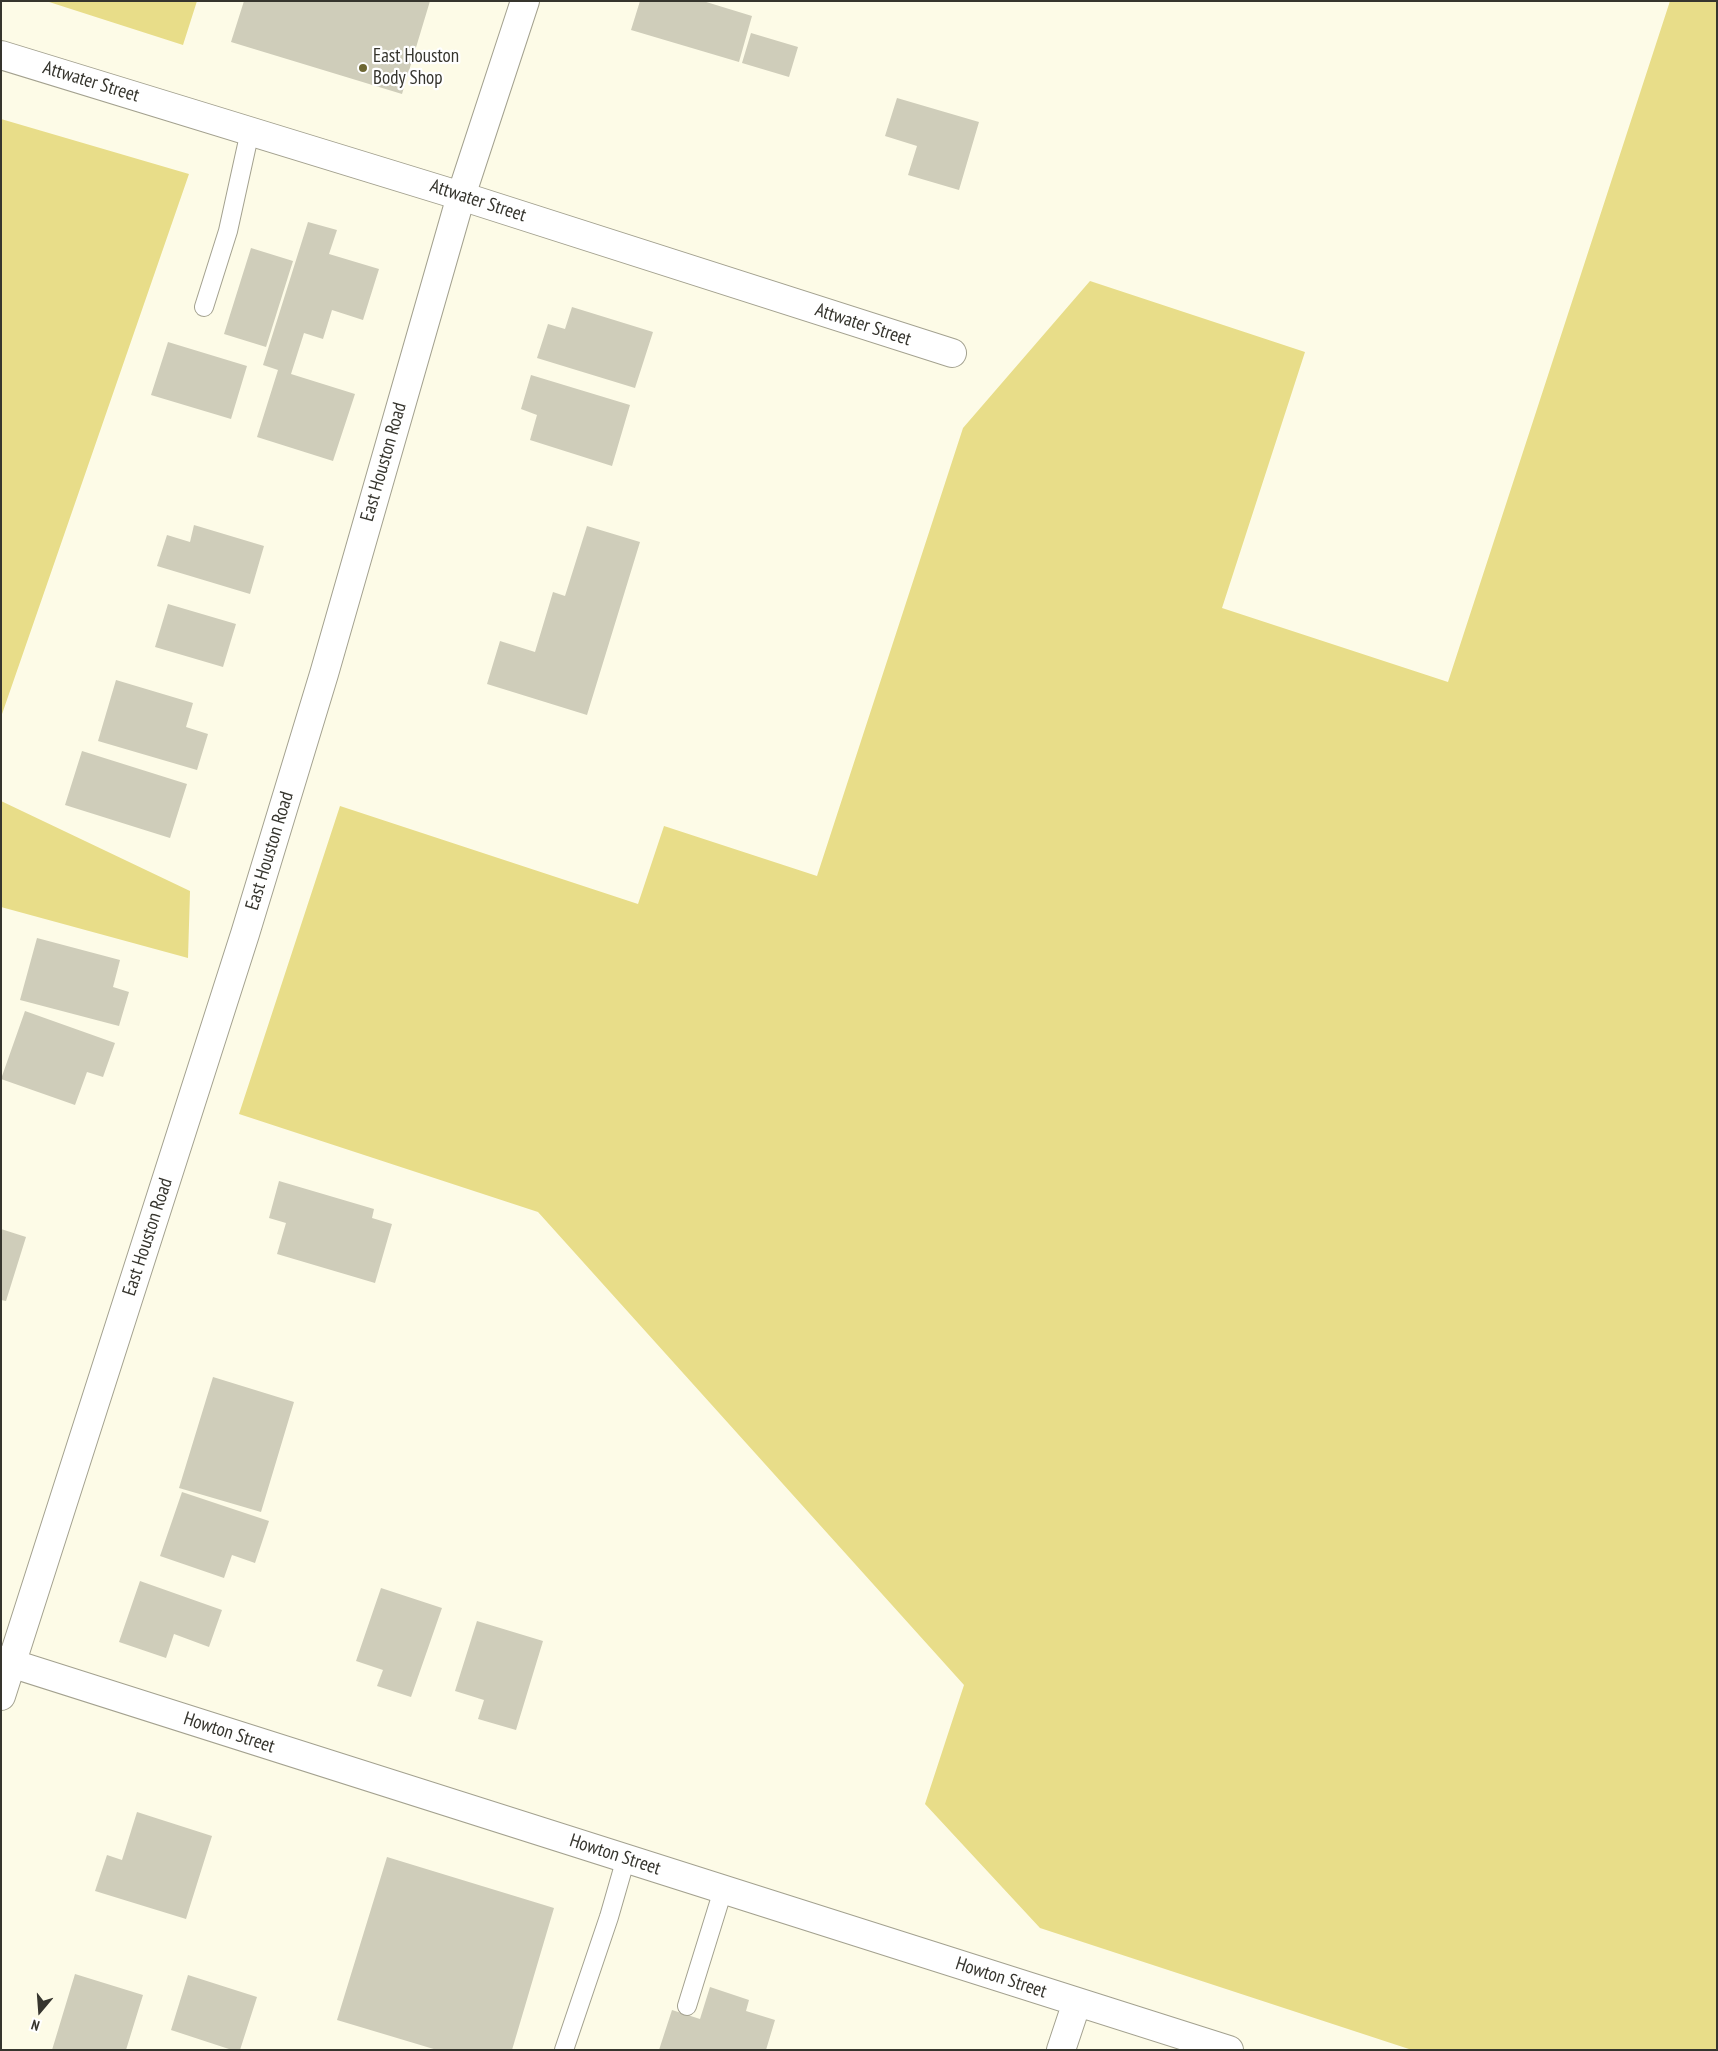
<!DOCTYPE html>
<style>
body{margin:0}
#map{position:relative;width:1718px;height:2051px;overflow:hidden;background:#fdfbe7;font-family:"PT Sans Narrow",sans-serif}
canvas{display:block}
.frame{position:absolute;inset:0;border:2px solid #36352e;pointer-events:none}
.north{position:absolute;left:15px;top:1986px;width:50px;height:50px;-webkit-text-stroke:4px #fff;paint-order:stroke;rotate:198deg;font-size:14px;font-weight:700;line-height:20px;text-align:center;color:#36352e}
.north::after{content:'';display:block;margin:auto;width:18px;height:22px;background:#36352e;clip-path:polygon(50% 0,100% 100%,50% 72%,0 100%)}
</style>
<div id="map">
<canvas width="1718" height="2051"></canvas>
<div class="frame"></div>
<div class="north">N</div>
</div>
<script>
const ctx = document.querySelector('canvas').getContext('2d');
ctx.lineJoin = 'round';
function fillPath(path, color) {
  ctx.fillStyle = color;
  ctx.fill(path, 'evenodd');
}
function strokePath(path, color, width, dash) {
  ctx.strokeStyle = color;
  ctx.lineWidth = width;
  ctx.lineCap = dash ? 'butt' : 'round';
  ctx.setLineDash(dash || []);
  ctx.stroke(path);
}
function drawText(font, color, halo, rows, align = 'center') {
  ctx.font = font + ' "PT Sans Narrow",sans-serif';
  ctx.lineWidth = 4.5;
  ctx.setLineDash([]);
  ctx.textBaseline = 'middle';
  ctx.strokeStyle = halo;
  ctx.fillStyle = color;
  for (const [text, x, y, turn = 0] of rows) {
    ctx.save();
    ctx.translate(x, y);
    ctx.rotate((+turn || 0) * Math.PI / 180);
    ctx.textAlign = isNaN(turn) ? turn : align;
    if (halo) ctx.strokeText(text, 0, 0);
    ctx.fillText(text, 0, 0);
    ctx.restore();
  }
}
fillPath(new Path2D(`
 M46,1H197L183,45Z
 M1670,1H1717V2050H1412L1040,1928L925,1804L964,1685L538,1212L239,1114L340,806L638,904L664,826L817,876L963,428L1090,281L1305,352L1222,608L1448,682Z
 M1,119L189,174L1,717Z
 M1,801L190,891L188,958L1,907Z`), '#e8dd89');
fillPath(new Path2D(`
 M244,1H430L402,94L231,42Z
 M640,1H703L752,16L739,62L631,30Z
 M751,33L798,47L789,77L742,63Z
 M897,98L979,122L959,190L908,175L917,146L885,136Z
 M308,222L337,230L329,254L379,269L363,320L332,310L323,339L304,333L291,374L355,394L333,461L257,437L278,370L263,365Z
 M251,248L293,261L266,347L224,334Z
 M572,307L653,332L635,388L537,358L548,324L565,329Z
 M168,342L247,366L231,419L151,395Z
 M531,375L630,405L612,466L530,440L537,415L521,409Z
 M194,525L264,546L250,594L157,566L167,535L190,542Z
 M587,526L640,542L587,715L487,684L500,641L535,652L553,592L565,596Z
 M168,604L236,624L223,667L155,647Z
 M116,680L193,703L186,727L208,734L197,770L98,741Z
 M82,751L187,784L170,838L65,805Z
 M37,938L120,960L113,987L129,992L119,1026L20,1000Z
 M25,1011L115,1043L103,1077L87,1072L75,1105L1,1079Z
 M279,1181L374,1209L372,1218L392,1224L375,1283L277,1254L286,1223L269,1218Z
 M1,1229L26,1237L6,1301L1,1300Z
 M213,1377L294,1402L261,1512L179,1488Z
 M182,1492L269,1521L255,1563L232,1555L224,1578L160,1556Z
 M140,1581L222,1610L209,1647L174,1634L166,1658L119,1642Z
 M381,1588L442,1608L411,1697L377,1686L383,1670L356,1661Z
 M477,1621L543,1641L516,1730L478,1719L484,1700L455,1691Z
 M137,1812L212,1836L186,1919L95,1891L107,1855L122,1860Z
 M387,1857L554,1908L512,2050H437L337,2020Z
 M75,1974L143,1995L126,2050H52Z
 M188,1975L257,1997L240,2050H232L171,2030Z
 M710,1987L749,2000L746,2011L775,2020L766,2050H659L672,2010L700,2019Z`), '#cfcdba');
const service = new Path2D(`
 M204,307L228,231L250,131
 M687,2006L723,1890
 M564,2050L609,1917L626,1858`);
const minor = new Path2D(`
 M1,55L461,196L952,353
 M1,1660L1229,2050
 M1061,2050L1077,2002`);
const tertiary = new Path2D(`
 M1,1696L245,934L324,674L461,196L525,1`);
strokePath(service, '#a3a18f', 20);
strokePath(minor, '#a3a18f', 30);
strokePath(tertiary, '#a3a18f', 30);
strokePath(service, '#fff', 18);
strokePath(minor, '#fff', 28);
strokePath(tertiary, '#fff', 28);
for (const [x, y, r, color] of [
 [363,68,5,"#6d6733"]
]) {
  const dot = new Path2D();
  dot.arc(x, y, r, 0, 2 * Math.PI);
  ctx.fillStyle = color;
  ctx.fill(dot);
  strokePath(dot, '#fff', 2);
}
drawText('19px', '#36352e', '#fff', [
 ["East Houston",373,57],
 ["Body Shop",373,79]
], 'left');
drawText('19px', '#36352e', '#fff', [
 ["Attwater Street",91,82,17],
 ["Attwater Street",478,201,18],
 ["Attwater Street",863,325,18],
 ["East Houston Road",384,462,-74],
 ["East Houston Road",270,851,-73],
 ["East Houston Road",148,1237,-72],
 ["Howton Street",229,1733,18],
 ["Howton Street",615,1855,18],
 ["Howton Street",1001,1978,18]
]);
</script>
